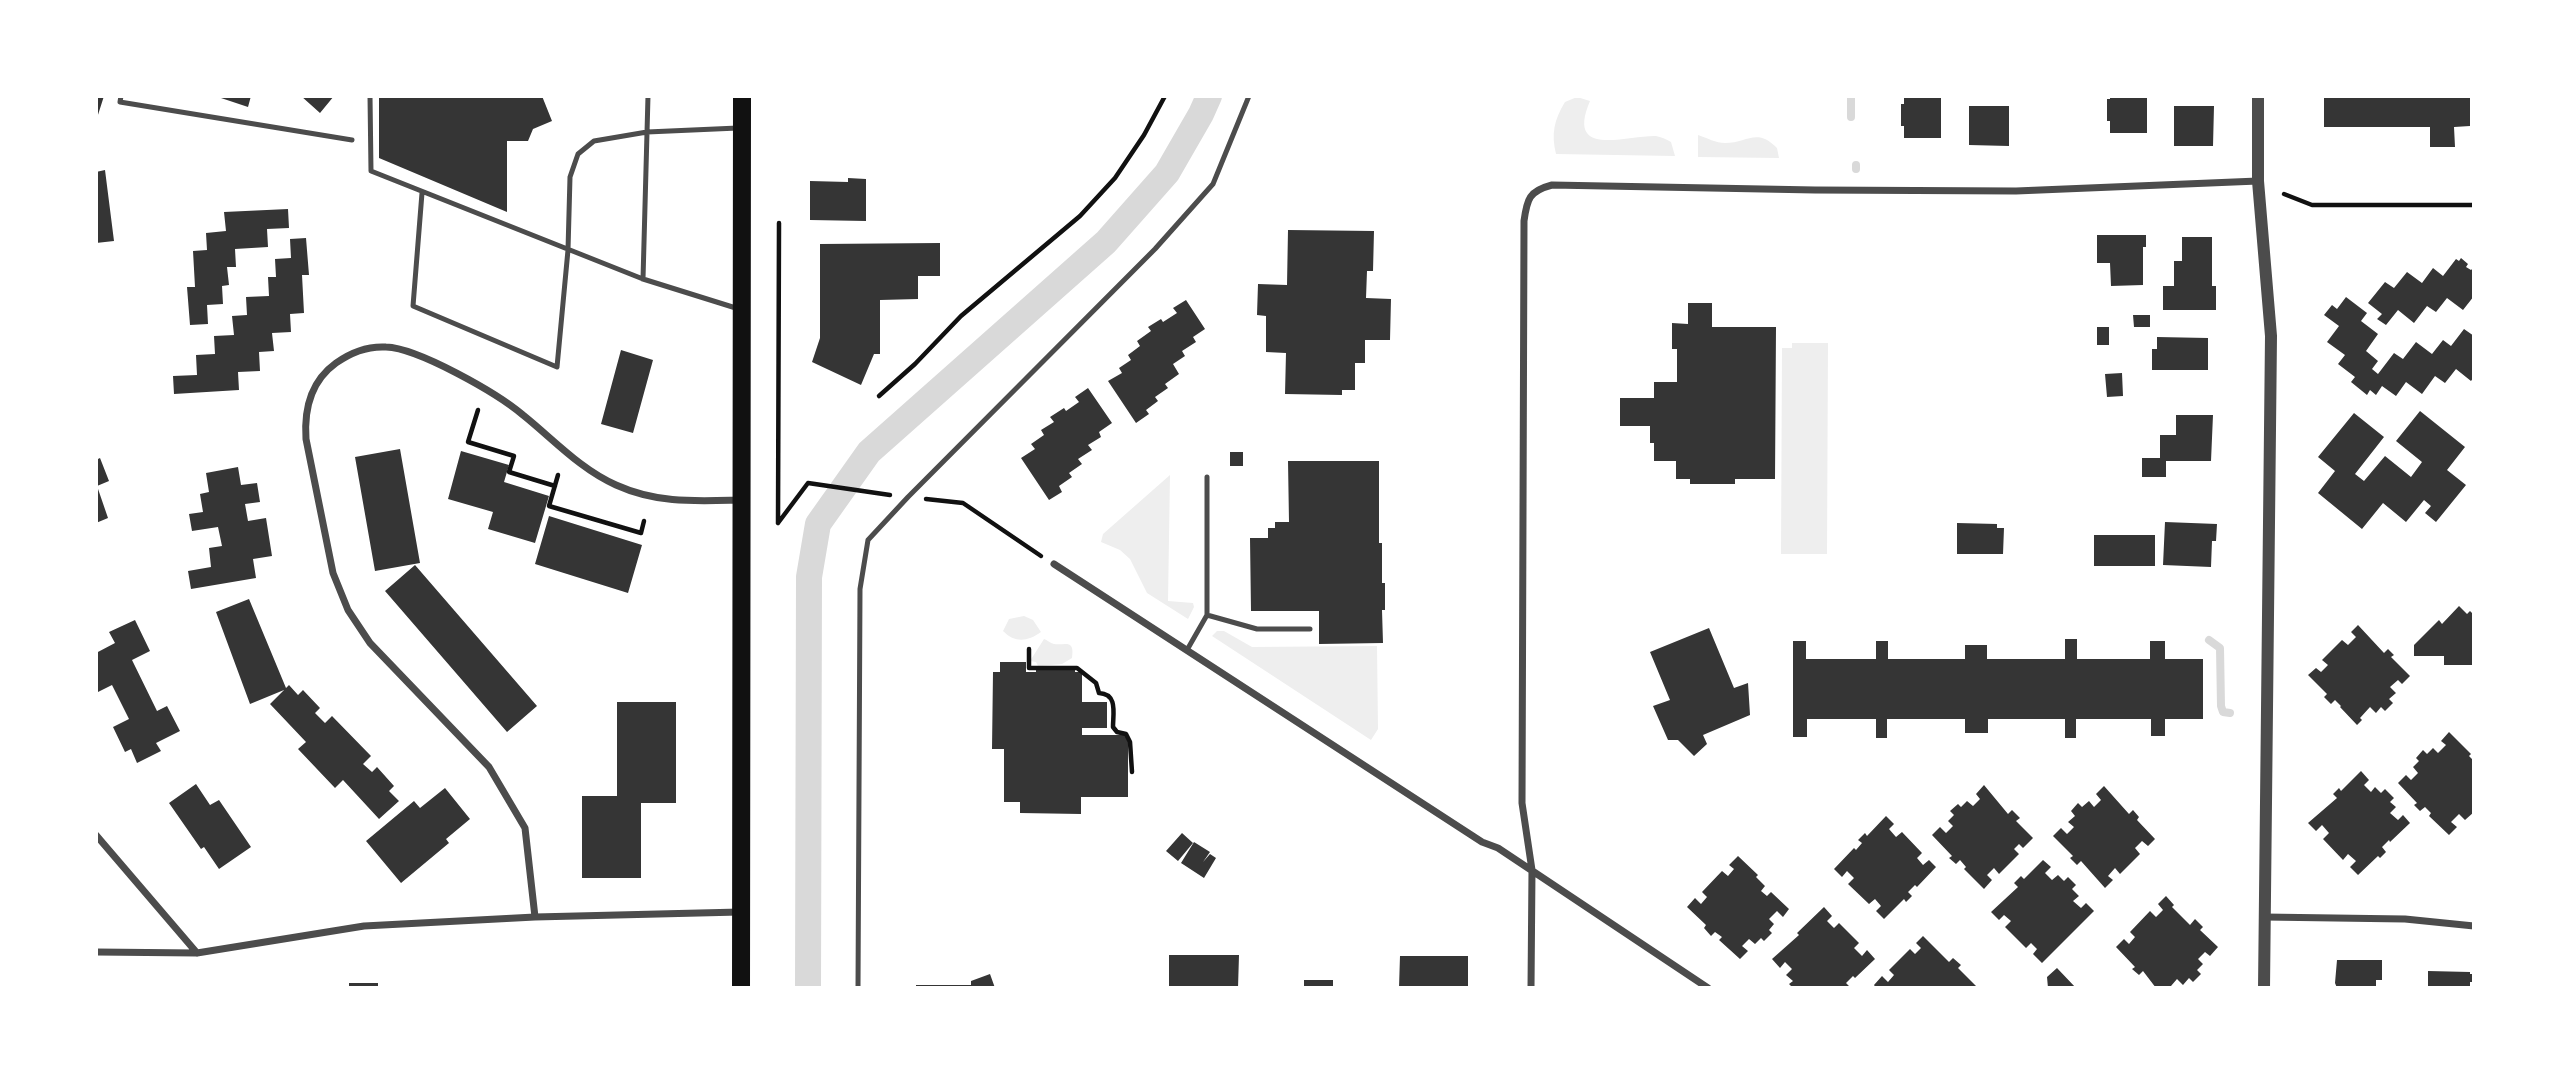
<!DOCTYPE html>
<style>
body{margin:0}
#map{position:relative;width:2570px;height:1084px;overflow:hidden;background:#fff;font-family:Jost,sans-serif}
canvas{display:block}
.frame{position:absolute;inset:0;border:98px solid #fff;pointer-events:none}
</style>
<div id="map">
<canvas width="2570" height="1084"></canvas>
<div class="frame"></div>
</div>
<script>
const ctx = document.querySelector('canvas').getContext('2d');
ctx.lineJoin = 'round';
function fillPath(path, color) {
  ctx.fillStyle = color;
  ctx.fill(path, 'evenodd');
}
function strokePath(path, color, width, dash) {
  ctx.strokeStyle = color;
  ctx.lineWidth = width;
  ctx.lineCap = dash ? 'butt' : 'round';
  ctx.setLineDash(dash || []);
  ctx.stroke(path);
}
fillPath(new Path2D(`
 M1577,97L1590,101C1565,159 1627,135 1656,136C1661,137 1666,139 1671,142L1675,156L1556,154C1551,134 1554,120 1565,102Z
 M1698,135C1707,138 1716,143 1725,143C1747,143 1757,127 1777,148L1779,158L1698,157Z
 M1792,343H1828L1827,554H1781L1782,348H1792Z
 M1170,475L1168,601L1193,603L1194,607L1188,619L1147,593L1130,559L1120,550L1101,542L1103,534Z
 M1024,616L1033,620L1041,632C1027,642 1015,643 1003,631L1009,619Z
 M1217,631H1224L1252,647L1377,646L1378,729L1371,740L1212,636Z
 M1044,639C1047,640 1050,643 1054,644C1064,646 1075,638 1072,658L1062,664L1038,666L1036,662L1030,661Z`), '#eee');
strokePath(new Path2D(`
 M1851,117V96
 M1856,165V169
 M2209,640L2220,648L2221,706L2223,712L2230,713`), '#d9d9d9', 8);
strokePath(new Path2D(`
 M808,988L809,577L818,524L869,452L1106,242L1167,173L1201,114L1209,96`), '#d9d9d9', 26);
fillPath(new Path2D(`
 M96,96H104L97,118H96Z
 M215,96H251L248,107Z
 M301,96H334L320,113Z
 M379,96H542L552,121L533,129L528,141H507V212L379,158Z
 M1904,96H1941V138H1904V126H1901V104H1904Z
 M2110,96H2147V133H2110V121H2107V99H2110Z
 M2324,96H2470V126L2454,127L2455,147H2430V127H2324Z
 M1969,106H2009V146L1969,145Z
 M2174,106H2214L2213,146H2174Z
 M105,170L114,241L96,243V172Z
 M848,178L866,179V221L810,220V181L848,182Z
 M288,209L289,228L267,229L268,247L235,249L236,267H227L229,285L222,286L223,304L207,305L208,324L190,325L187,287H195L193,251L207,250L206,233L226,231L224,212Z
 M1288,230L1374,231L1373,271H1367L1366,298L1391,299L1390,340H1365V363H1355V390H1342V395L1285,394L1286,353L1266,352V316L1257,315L1258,284L1287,285Z
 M2097,235H2146V247H2143V285L2111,286L2110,263H2097Z
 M2182,237H2212V286H2216V310H2163V286H2174V261H2182Z
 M306,238L309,275H302L304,313L290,314L291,332L272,333L274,351L259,352L260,371L238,372L239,390L174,394L173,376L197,375L196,355L215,354L214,336L234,335L232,316L247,315L246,297L269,296L268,277H276L275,259L291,258L290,239Z
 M940,243V276H918V299L880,300V354H874L861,385L812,362L820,338V244Z
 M2461,258L2468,264L2466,267L2471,270L2474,267V296L2463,310L2447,298L2436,312L2427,306L2414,323L2398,310L2386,325L2377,319L2382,314L2368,303L2385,282L2394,288L2407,272L2422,283L2433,268L2443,276L2456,259L2459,261Z
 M2346,297L2367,313L2361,321L2378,334L2366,351L2378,361L2372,369L2378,374L2394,353L2403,359L2416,342L2432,354L2443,340L2451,346L2464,329L2474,336V377L2471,381L2456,369L2445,383L2435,376L2422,394L2406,382L2396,396L2382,386L2376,395L2370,390L2367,395L2351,382L2355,377L2338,364L2345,355L2327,342L2339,326L2324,315L2332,305L2337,309Z
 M1186,300L1205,329L1193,337L1196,342L1182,351L1185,356L1173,364L1179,374L1165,384L1168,388L1155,397L1158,401L1146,410L1149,414L1136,423L1108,381L1122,373L1119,368L1131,360L1128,355L1140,346L1137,341L1151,331L1148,327L1161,319L1163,322L1177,313L1173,308Z
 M1688,303H1712V327H1776L1775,479H1735V484H1690V479H1676V461H1654V443H1650V426H1620V398H1654V382H1677V349H1672V323L1688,324Z
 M2133,315H2150V327H2134Z
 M2097,327H2109V345H2097Z
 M2157,337L2208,338V370H2152V349H2157Z
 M621,350L653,360L633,433L601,424Z
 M2122,373L2123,396L2107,397L2105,374Z
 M1088,388L1112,423L1099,432L1101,437L1088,445L1092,450L1078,459L1082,464L1069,473L1072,477L1059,486L1062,492L1049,500L1021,458L1035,449L1031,444L1044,435L1041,430L1054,422L1050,417L1064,408L1066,411L1079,402L1075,397Z
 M2420,411L2465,447L2447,470L2466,485L2436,522L2425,513L2431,506L2424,500L2406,522L2383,503L2362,529L2318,493L2335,471L2318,457L2354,413L2384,437L2355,474L2364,481L2385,456L2411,477L2422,462L2396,441Z
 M2176,415H2213L2211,461H2166V477H2142V458H2160V435H2176Z
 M400,449L420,563L375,571L355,457Z
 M461,451L509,465L504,482L549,496L535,543L488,529L493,512L448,499Z
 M1230,452H1243V466H1230Z
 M100,458L109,481L97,486L108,518L96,523V460Z
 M1288,461H1379V543H1382V583H1385V610H1382L1383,643L1319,644V611H1251L1250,538H1268V528H1275V522H1289Z
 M238,467L241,485L257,483L260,502L245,504L248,521L266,518L272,556L253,559L256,578L191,589L188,571L211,567L209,548L222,546L218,527L192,531L189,514L203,512L200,494L209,492L206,473Z
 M549,516L642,545L628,593L535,564Z
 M2165,522L2217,524L2216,541H2212L2211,567L2163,565Z
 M1957,523L1997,524V528H2004L2003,554H1957Z
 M2094,535H2155V566H2094Z
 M415,565L537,706L507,732L385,591Z
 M249,599L286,688L289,685L298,695L303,690L320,708L315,713L325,723L332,716L371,756L363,764L372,772L377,767L394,786L389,791L399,801L379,819L343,780L335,788L298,749L306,742L270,704L284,690L250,704L216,612Z
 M2459,606L2467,614L2470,611L2474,615V665H2444V656H2414V645L2439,620L2442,624Z
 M135,620L150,651L132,660L157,711L167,706L180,731L156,743L161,751L137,763L131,749L125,752L113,727L129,719L112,685L96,693V653L115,643L109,632Z
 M2358,625L2384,653L2388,649L2394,655L2391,657L2410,676L2402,684L2398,680L2390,687L2396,693L2389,699L2393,703L2385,711L2381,707L2376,713L2370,707L2360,718L2362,720L2357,725L2340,707L2341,706L2335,700L2331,704L2324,697L2327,694L2308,675L2316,668L2321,672L2328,665L2322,660L2342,640L2348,645L2356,637L2351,632Z
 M1709,628L1734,688L1748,683L1750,715L1703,735L1707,744L1694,756L1678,740H1668L1653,706L1670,700L1650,652Z
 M2065,639H2077V659H2150V641H2165V659H2203V719H2165V736H2151V719H2076V738H2065V719H1988V733H1965V719H1887V738H1876V719H1807V737H1793V641H1806V659H1876V641H1888V659H1965V645H1987V659H2065Z
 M1000,662H1026V672H1036V667H1075V672H1082V702H1107V728H1082V735H1128V797H1081V814L1020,813V802H1004V749H992L993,672H1000Z
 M617,702H676V803H641V878H582V796H617Z
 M2449,732L2471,754L2469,756L2474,761V812L2465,820L2459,814L2451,822L2457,827L2449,835L2429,816L2431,813L2425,807L2420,811L2414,805L2417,803L2398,783L2406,775L2411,780L2418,773L2413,767L2419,761L2416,758L2423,750L2427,754L2433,748L2438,753L2446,745L2441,741Z
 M2361,771L2369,780L2364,785L2371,792L2375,787L2381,793L2385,789L2394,798L2390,802L2396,807L2390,813L2398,820L2403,815L2410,823L2390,842L2389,840L2382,847L2386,852L2380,858L2378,856L2358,875L2350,867L2356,861L2348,854L2343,860L2323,839L2329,833L2322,825L2316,831L2308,823L2337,798L2333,794L2339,788L2341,791Z
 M196,784L210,805L219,800L251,847L219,869L204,847L201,849L169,803Z
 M1984,785L2008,814L2012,810L2020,818L2016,821L2033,838L2023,848L2019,844L2014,849L2019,854L1999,874L1994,868L1987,875L1992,880L1984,889L1964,869L1966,867L1960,860L1956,864L1949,858L1952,856L1932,835L1940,827L1946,833L1953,826L1948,821L1954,815L1950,811L1958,804L1961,807L1967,801L1973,806L1980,799L1976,794Z
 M2104,786L2129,814L2133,810L2139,817L2137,820L2155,839L2148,846L2142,841L2135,848L2140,854L2120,874L2115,868L2108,876L2113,880L2105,888L2081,861L2077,865L2070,858L2073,856L2053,836L2061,828L2067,834L2074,827L2068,822L2075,816L2071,811L2078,803L2082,807L2089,801L2094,807L2101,800L2096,794Z
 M445,788L470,819L446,839L449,843L401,883L366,841L414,801L420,808Z
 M1886,816L1894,824L1889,829L1896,837L1902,832L1922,853L1917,858L1923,865L1929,860L1936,867L1917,887L1915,885L1908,892L1912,896L1906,902L1904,899L1884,919L1876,911L1881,906L1875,899L1869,904L1848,884L1854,878L1847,871L1842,877L1834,869L1854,848L1856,850L1862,843L1858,840L1865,833L1867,836Z
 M1182,833L1193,843L1178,861L1166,851Z
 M1194,842L1210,852L1203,862L1210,854L1216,858L1204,878L1181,863Z
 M1738,856L1758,875L1756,877L1765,886L1761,891L1767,896L1771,892L1789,909L1783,917L1777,911L1769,919L1774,924L1769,930L1772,933L1764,941L1761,938L1755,944L1749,939L1742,946L1748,951L1740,959L1719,940L1722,937L1715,932L1711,936L1704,928L1706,925L1687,907L1695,898L1701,904L1707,897L1702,892L1722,871L1728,876L1734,869L1729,865Z
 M2043,860L2051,867L2045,873L2052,880L2058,875L2064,881L2068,877L2076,885L2072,889L2079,896L2073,901L2081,908L2086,903L2094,911L2042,963L2033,954L2037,949L2031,943L2026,948L2005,927L2011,921L2004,915L1999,920L1991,912L2018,887L2014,883L2021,876L2024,879Z
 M2166,896L2174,905L2172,907L2190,925L2195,919L2203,927L2200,930L2218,947L2210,956L2205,952L2198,959L2203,964L2197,970L2201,974L2193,982L2189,978L2183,985L2177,979L2171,986L2173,988H2156L2143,971L2139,975L2132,969L2135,967L2116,947L2124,939L2129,944L2135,937L2130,932L2150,911L2156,917L2163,910L2158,904Z
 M1824,907L1832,916L1827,921L1834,928L1839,923L1859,943L1854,948L1862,956L1867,950L1875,959L1855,978L1853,976L1846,983L1851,988H1793L1789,984L1793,981L1786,975L1792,969L1785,962L1780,968L1772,959L1799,935L1797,933Z
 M1923,936L1949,962L1953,958L1961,965L1958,968L1978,988H1876L1874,985L1882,976L1888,982L1894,975L1889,970L1910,949L1915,954L1921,948L1916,943Z
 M1169,955H1239L1238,988H1169Z
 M1400,956H1468V988H1399Z
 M2337,960H2382V980H2376V988H2337L2335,983Z
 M2057,968L2076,988H2048L2047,977Z
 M2428,971L2470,972V974H2474V982H2470V988H2428Z
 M990,974L995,988H916V985H971V981Z
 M1304,980H1333V988H1304Z
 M349,983H378V988H349Z`), '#353535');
strokePath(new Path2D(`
 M2284,194L2312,205H2474
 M879,396L915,364L961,316L1080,216L1115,178L1144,135L1165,96
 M478,410L468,442L514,456L509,472L555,486
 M558,475L549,506L641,533L644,521
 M926,499L963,503L1041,556
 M778,523L808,483L890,495
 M778,523L779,223
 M1029,649V668H1077L1096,683L1099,693C1118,694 1113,713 1113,727L1117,732L1126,734L1130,742L1132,772`), '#111', 4.5);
strokePath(new Path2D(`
 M121,96L120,102L352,140
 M370,96L371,171L643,279L739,309
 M422,193L413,306L557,367L568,250L570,177L578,154L594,141L647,132L738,128
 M643,279L648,96
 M1207,615L1257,629H1310
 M1187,650L1207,615V477
 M858,988L860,589L868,540L908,497L1155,249L1213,184L1249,96`), '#4c4c4c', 5);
strokePath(new Path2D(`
 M1054,564L1482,842L1498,848L1708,988
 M96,835L197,953
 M535,917L525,828L489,767L370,643L348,610L333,573L306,439C304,410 311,381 336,363C350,353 368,346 386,347C418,348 497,393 523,415C553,439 580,469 616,485C658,504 697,501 742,500
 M2264,917L2405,919L2474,926
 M96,952L197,953L364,926L535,917L740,912
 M1531,988L1532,870L1522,803L1524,221C1527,199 1529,191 1552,185L1815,190L2016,191L2258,181`), '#4c4c4c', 7);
strokePath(new Path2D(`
 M2258,96V181L2271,336L2264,988`), '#4c4c4c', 12);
strokePath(new Path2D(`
 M741,988L742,96`), '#111', 18);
</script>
